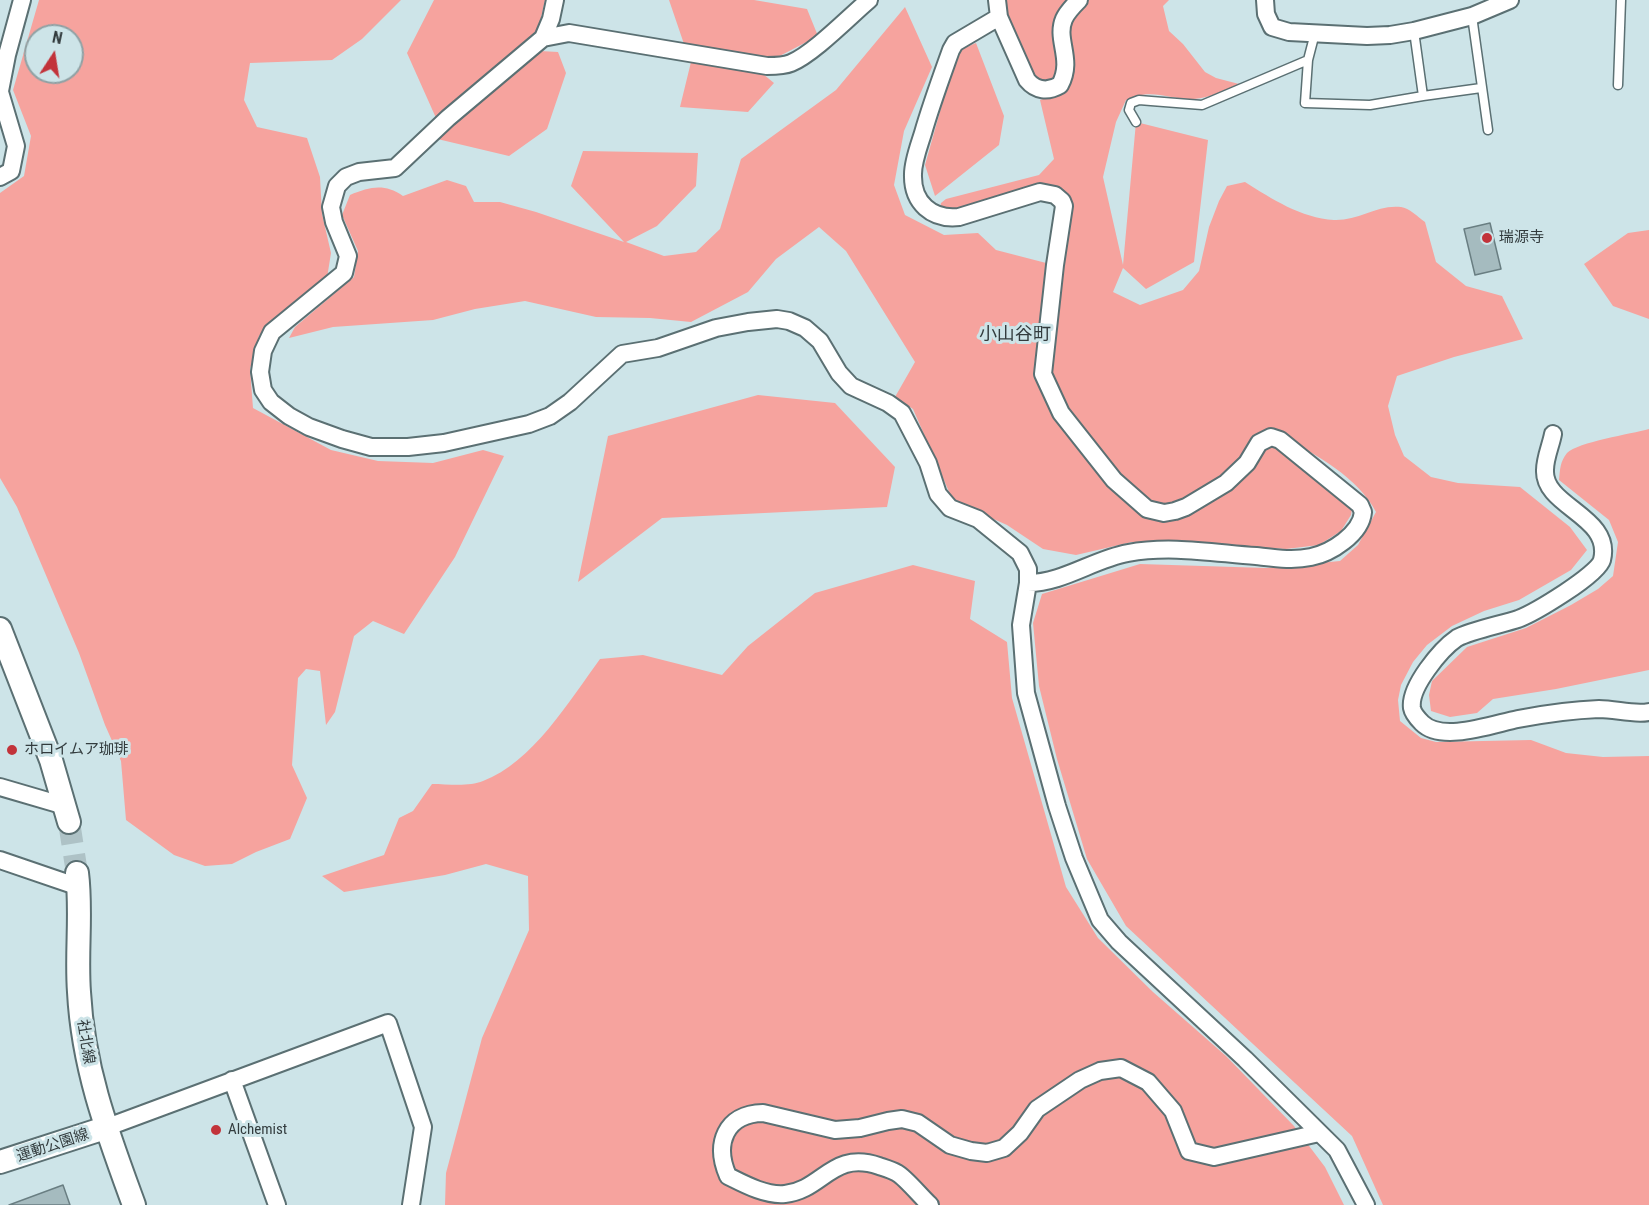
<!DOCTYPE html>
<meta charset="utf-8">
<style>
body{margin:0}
#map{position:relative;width:1649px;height:1205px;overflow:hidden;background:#cde4e8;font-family:"Roboto Condensed",sans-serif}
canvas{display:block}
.north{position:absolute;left:24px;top:24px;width:60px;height:60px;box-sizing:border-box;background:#cde4e8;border:2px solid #8fa1a4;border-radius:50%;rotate:12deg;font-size:16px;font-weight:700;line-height:24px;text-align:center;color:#333c3e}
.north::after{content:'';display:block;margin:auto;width:21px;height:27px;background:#c2333a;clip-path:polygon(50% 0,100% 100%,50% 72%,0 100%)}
</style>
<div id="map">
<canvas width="1649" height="1205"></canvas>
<div class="north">N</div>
</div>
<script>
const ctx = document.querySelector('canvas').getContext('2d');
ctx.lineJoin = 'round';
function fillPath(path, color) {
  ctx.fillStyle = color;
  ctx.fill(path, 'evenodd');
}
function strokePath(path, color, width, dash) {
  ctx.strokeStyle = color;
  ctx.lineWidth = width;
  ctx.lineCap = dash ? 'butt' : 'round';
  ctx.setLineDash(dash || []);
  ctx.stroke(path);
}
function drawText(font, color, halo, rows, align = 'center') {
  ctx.font = font + ' "Roboto Condensed","Noto Sans JP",sans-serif';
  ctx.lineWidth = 6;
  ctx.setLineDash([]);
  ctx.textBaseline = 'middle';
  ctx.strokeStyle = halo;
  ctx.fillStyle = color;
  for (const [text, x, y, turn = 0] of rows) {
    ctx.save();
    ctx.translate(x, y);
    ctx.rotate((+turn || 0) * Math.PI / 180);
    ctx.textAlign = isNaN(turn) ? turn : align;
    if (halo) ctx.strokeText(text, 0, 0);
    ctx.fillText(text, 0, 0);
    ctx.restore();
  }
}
fillPath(new Path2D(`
 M39,0H401L362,39L332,60L250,63L244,100L257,127L307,138L320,177L322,214L331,253L327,278L279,314L259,336L250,369L253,408L331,450L378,461L433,463L483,450L504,456L455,557L404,634L373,621L354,636L335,712L326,725L320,671L306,669L298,678L292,765L307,798L290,839L256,852L232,864L205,866L174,855L126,820L121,761L105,725L79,653L17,507L0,478V193L24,176L31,136L13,90ZM36,36H72V72H36Z
 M434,0H545L538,31L436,118L407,53Z
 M669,0H754L807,9L818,36L772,60L684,44Z
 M1004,0H1074L1063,67L1056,83H1034L1006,16Z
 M1088,0H1169L1163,6L1169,31L1183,44L1205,72L1216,78L1239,84C1225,90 1210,98 1194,99C1168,100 1153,87 1126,100L1116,122L1103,177L1123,265L1136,122L1208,140L1194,262L1146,289L1123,268L1113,292L1140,305L1183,290L1199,271L1209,227L1219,201L1227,186L1245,182C1272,199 1301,218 1334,220C1358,221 1378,204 1401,207C1409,208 1418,217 1425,222L1436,262L1466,286L1502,296L1523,339L1454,357L1397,376L1388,406L1395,435L1404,456L1431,477L1458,483L1520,487L1570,527L1587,550L1571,570L1519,600L1484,611L1452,626L1427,645L1413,662L1401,685L1398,700L1400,721L1421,738L1436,742L1531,740L1566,753L1603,757L1649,756V1205H1383L1352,1136L1126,926L1087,859L1057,759L1039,686L1033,623L1042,594L1140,564L1266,568L1340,561L1358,545L1376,512C1358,477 1317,456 1284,437L1240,459L1223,476L1203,490L1178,502L1161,506L1149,502L1117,478L1065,411L1048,375L1059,274L1065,257L1069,205L1063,192L962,213L940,208L941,203L946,199L1039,175L1054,159L1040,100L1058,94L1067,22Z
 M905,7L932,67L904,131L894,185L905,215L944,235L978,233L996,250L1050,264L1040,375L1111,482L1174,516L1262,445L1279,444L1352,509L1351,515L1341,531L1319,545L1286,549L1186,543L1132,542L1076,555L1043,549L1007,525L953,501L913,409L895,397L915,362L846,251L819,227L776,259L748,292L691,322L650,318L596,317L525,301L475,309L433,320L333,327L289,338L295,327L354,277L358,251L342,215L350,195C370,187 384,183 403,196L447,180L466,186L474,202H500L536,212L624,242L571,186L583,151L698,153L696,186L657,226L626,242L664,256L696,252L720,229L741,159L836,90Z
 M976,43L1004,116L999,145L935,196L925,165L957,51Z
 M540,51L558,52L566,73L547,129L509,156L429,137Z
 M691,62L763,74L774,83L748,112L680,107Z
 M1649,230V319L1613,306L1584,264L1628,233Z
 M758,395L835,403L895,467L887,507L662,518L578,582L608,436Z
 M1649,429V670L1556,689L1493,699L1477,713L1450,717L1431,711L1429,695L1432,681L1467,647L1526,628L1571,605L1598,589L1613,576L1618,542L1609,520L1559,480C1560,469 1560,462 1567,453C1578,442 1631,434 1649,429Z
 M913,565L975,581L970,619L1007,642L1012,698L1066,887L1098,938L1153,992L1226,1056L1294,1126L1325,1167L1344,1205H445L446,1173L482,1038L529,930L528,876L486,864L445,875L344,892L322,876L384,855L399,818L413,811L432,784C448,784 469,787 483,781C532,763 570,700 600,659L643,655L722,675L748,646L815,593Z`), '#f6a39e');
const building = new Path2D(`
 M1490,223L1501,269L1475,275L1464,229Z
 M63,1185L70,1205H9Z`);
fillPath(building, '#a5bbbf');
strokePath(building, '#697e82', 1.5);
strokePath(new Path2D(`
 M69,822L77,873`), '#aec2c6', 22, [22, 11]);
const lane = new Path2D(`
 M1472,16L1488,130
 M1308,60L1305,103L1370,105L1423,96L1414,31
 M1618,85L1621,0
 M1423,96L1481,88
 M1136,122L1129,110L1131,103L1139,100L1151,101L1202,105L1308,60L1315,33`);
const street = new Path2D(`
 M555,0L551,19L543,38L448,118L395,168L359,172L346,177L337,186L331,207L334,222L348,256L344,273L272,332L263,351L260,372L263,390L271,402L289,416L309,427L342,439L371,447H408L444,443L529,424L550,416L570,402L622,354L658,348L716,328L748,322L777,319L789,321L805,328L820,341L839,373L851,386L888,403L902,413L928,463L938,494L950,508L978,519L1020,553L1028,569V583L1021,625L1026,693L1057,806L1074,858L1100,920L1119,942L1245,1059L1337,1150L1366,1205
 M997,0L999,17L1027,80C1036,91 1048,92 1060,85C1074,59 1055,40 1064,19C1067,12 1073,6 1079,0
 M1265,0L1266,14L1272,27L1289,32L1367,36L1390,35L1414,31L1472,16L1510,0
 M999,17L955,43L951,50C941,78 931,105 923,133C919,146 913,161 913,174C912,203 932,220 959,217L1040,192L1055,195L1062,201L1064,206L1055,265L1043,374L1061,413L1114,480L1147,509L1164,513L1175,511L1186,507L1226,483L1247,463L1259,443L1271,437L1280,440L1360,505L1363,512C1361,534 1331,553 1311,557C1293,561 1274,558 1256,556C1214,553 1170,545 1128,553C1094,559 1063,583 1028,583
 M543,38L569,33L767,66C774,66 784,66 791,63C813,54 849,17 869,0
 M0,91L7,55L22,0
 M0,92L16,146L11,171L0,177
 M1553,434C1551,445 1545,458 1545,470C1543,507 1613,516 1602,560C1598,575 1534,613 1518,619C1503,624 1469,631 1457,638C1441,649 1409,687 1412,708C1413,714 1418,719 1422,723C1442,743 1493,724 1518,719C1544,714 1573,710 1599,709C1616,709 1633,715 1649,712
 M0,787L65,806
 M0,860L79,887
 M232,1080L277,1205
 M105,1128L388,1023L423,1127L411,1205
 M930,1205C921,1197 906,1178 897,1173C892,1170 885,1168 879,1166C832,1150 823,1190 785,1194C766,1196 744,1184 728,1176C714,1144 725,1114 763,1113L835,1130L860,1128L888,1121L902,1119L918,1123L950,1145L971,1151L987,1153L1004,1148L1020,1133L1037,1109L1080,1080L1100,1071L1121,1068L1148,1082L1173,1111L1189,1151L1214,1157L1319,1133`);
const secondary = new Path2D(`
 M0,629L51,760L69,822
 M77,873C82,912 76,952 79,992C83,1069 108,1134 134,1205
 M0,1162L105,1128`);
strokePath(lane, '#5b7073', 11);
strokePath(street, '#5b7073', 20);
strokePath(secondary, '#5b7073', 26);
strokePath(lane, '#fff', 8);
strokePath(street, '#fff', 16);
strokePath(secondary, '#fff', 22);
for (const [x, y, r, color] of [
 [1487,238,6,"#c2333a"],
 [12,750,6,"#c2333a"],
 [216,1130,6,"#c2333a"]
]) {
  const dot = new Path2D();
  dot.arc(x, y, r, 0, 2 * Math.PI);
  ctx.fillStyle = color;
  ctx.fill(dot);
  strokePath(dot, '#cde4e8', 2);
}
drawText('15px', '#333c3e', '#cde4e8', [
 ["瑞源寺",1499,238],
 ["ホロイムア珈琲",24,750],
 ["Alchemist",228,1130]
], 'left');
drawText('15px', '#333c3e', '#cde4e8', [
 ["社北線",85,1042,81],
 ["運動公園線",53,1146,-18]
]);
drawText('18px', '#333c3e', '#cde4e8', [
 ["小山谷町",1015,335]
]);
</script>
